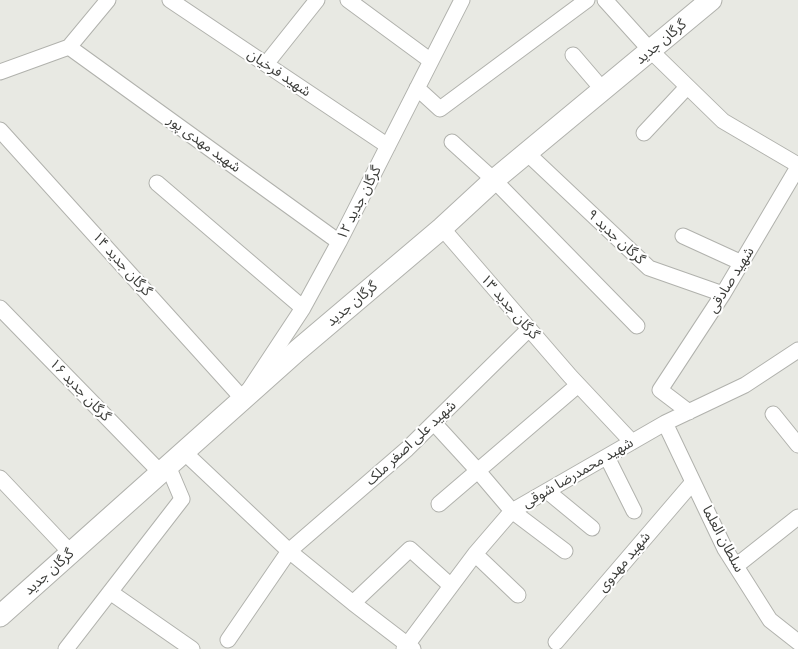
<!DOCTYPE html>
<meta charset="utf-8">
<style>
body{margin:0}
canvas{display:block;background:#e8e9e3}
</style>
<canvas width="798" height="649"></canvas>
<script>
const ctx = document.querySelector('canvas').getContext('2d');
ctx.lineJoin = 'round';
function strokePath(path, color, width, dash) {
  ctx.strokeStyle = color;
  ctx.lineWidth = width;
  ctx.lineCap = dash ? 'butt' : 'round';
  ctx.setLineDash(dash || []);
  ctx.stroke(path);
}
function drawText(font, color, halo, rows, align = 'center') {
  ctx.font = font + ' Raleway,"Noto Sans Arabic",sans-serif';
  ctx.lineWidth = 4;
  ctx.setLineDash([]);
  ctx.textBaseline = 'middle';
  ctx.strokeStyle = halo;
  ctx.fillStyle = color;
  for (const [text, x, y, turn = 0] of rows) {
    ctx.save();
    ctx.translate(x, y);
    ctx.rotate((+turn || 0) * Math.PI / 180);
    ctx.textAlign = isNaN(turn) ? turn : align;
    if (halo) ctx.strokeText(text, 0, 0);
    ctx.fillText(text, 0, 0);
    ctx.restore();
  }
}
const street = new Path2D(`
 M170,0L388,146
 M348,0L431,61
 M605,0L651,51L723,121L798,165
 M69,47L339,242
 M573,55L603,90
 M266,64L317,0
 M0,72L69,47L108,0
 M417,88L440,109L587,0
 M0,130L243,399L303,308L339,242L462,0
 M644,133L687,87
 M452,142L494,180L637,326
 M527,153L649,268L723,294
 M157,183L303,308
 M442,228L570,376L632,442
 M683,236L742,263
 M0,308L160,472
 M689,412L660,390L723,294L798,167
 M773,414L798,445
 M434,423L478,471L512,511L565,551
 M665,423L725,549L770,620L798,642
 M184,452L289,551L353,603L413,649
 M607,457L634,511
 M0,478L71,553
 M547,491L592,528
 M439,504L578,385
 M475,554L518,595
 M736,566L798,517
 M110,592L192,649
 M353,603L410,549L451,586
 M228,640L289,551L407,449L529,329
 M556,642L693,482
 M66,649L182,499L168,466
 M404,649L475,554L512,511L665,423L745,385L798,350`);
const secondary = new Path2D(`
 M0,616L298,350L442,228L494,180L711,0`);
strokePath(street, '#b1b2ad', 17);
strokePath(secondary, '#b1b2ad', 23);
strokePath(street, '#fff', 15);
strokePath(secondary, '#fff', 21);
drawText('14px', '#3b3c39', '#fff', [
 ["گرگان جدید",661,42,-40],
 ["شهید فرخیان",279,73,34],
 ["شهید مهدی پور",204,144,36],
 ["گرگان جدید ۱۲",359,203,-63],
 ["گرگان جدید ۹",616,237,43],
 ["گرگان جدید ۱۴",122,264,48],
 ["شهید صادقی",731,280,-58],
 ["گرگان جدید",352,304,-40],
 ["گرگان جدید ۱۳",510,307,49],
 ["گرگان جدید ۱۶",80,390,46],
 ["شهید علی اصغر ملک",411,443,-43],
 ["شهید محمدرضا شوقی",578,473,-30],
 ["سلطان العلما",723,539,62],
 ["شهید مهدوی",624,562,-50],
 ["گرگان جدید",49,572,-42]
]);
</script>
